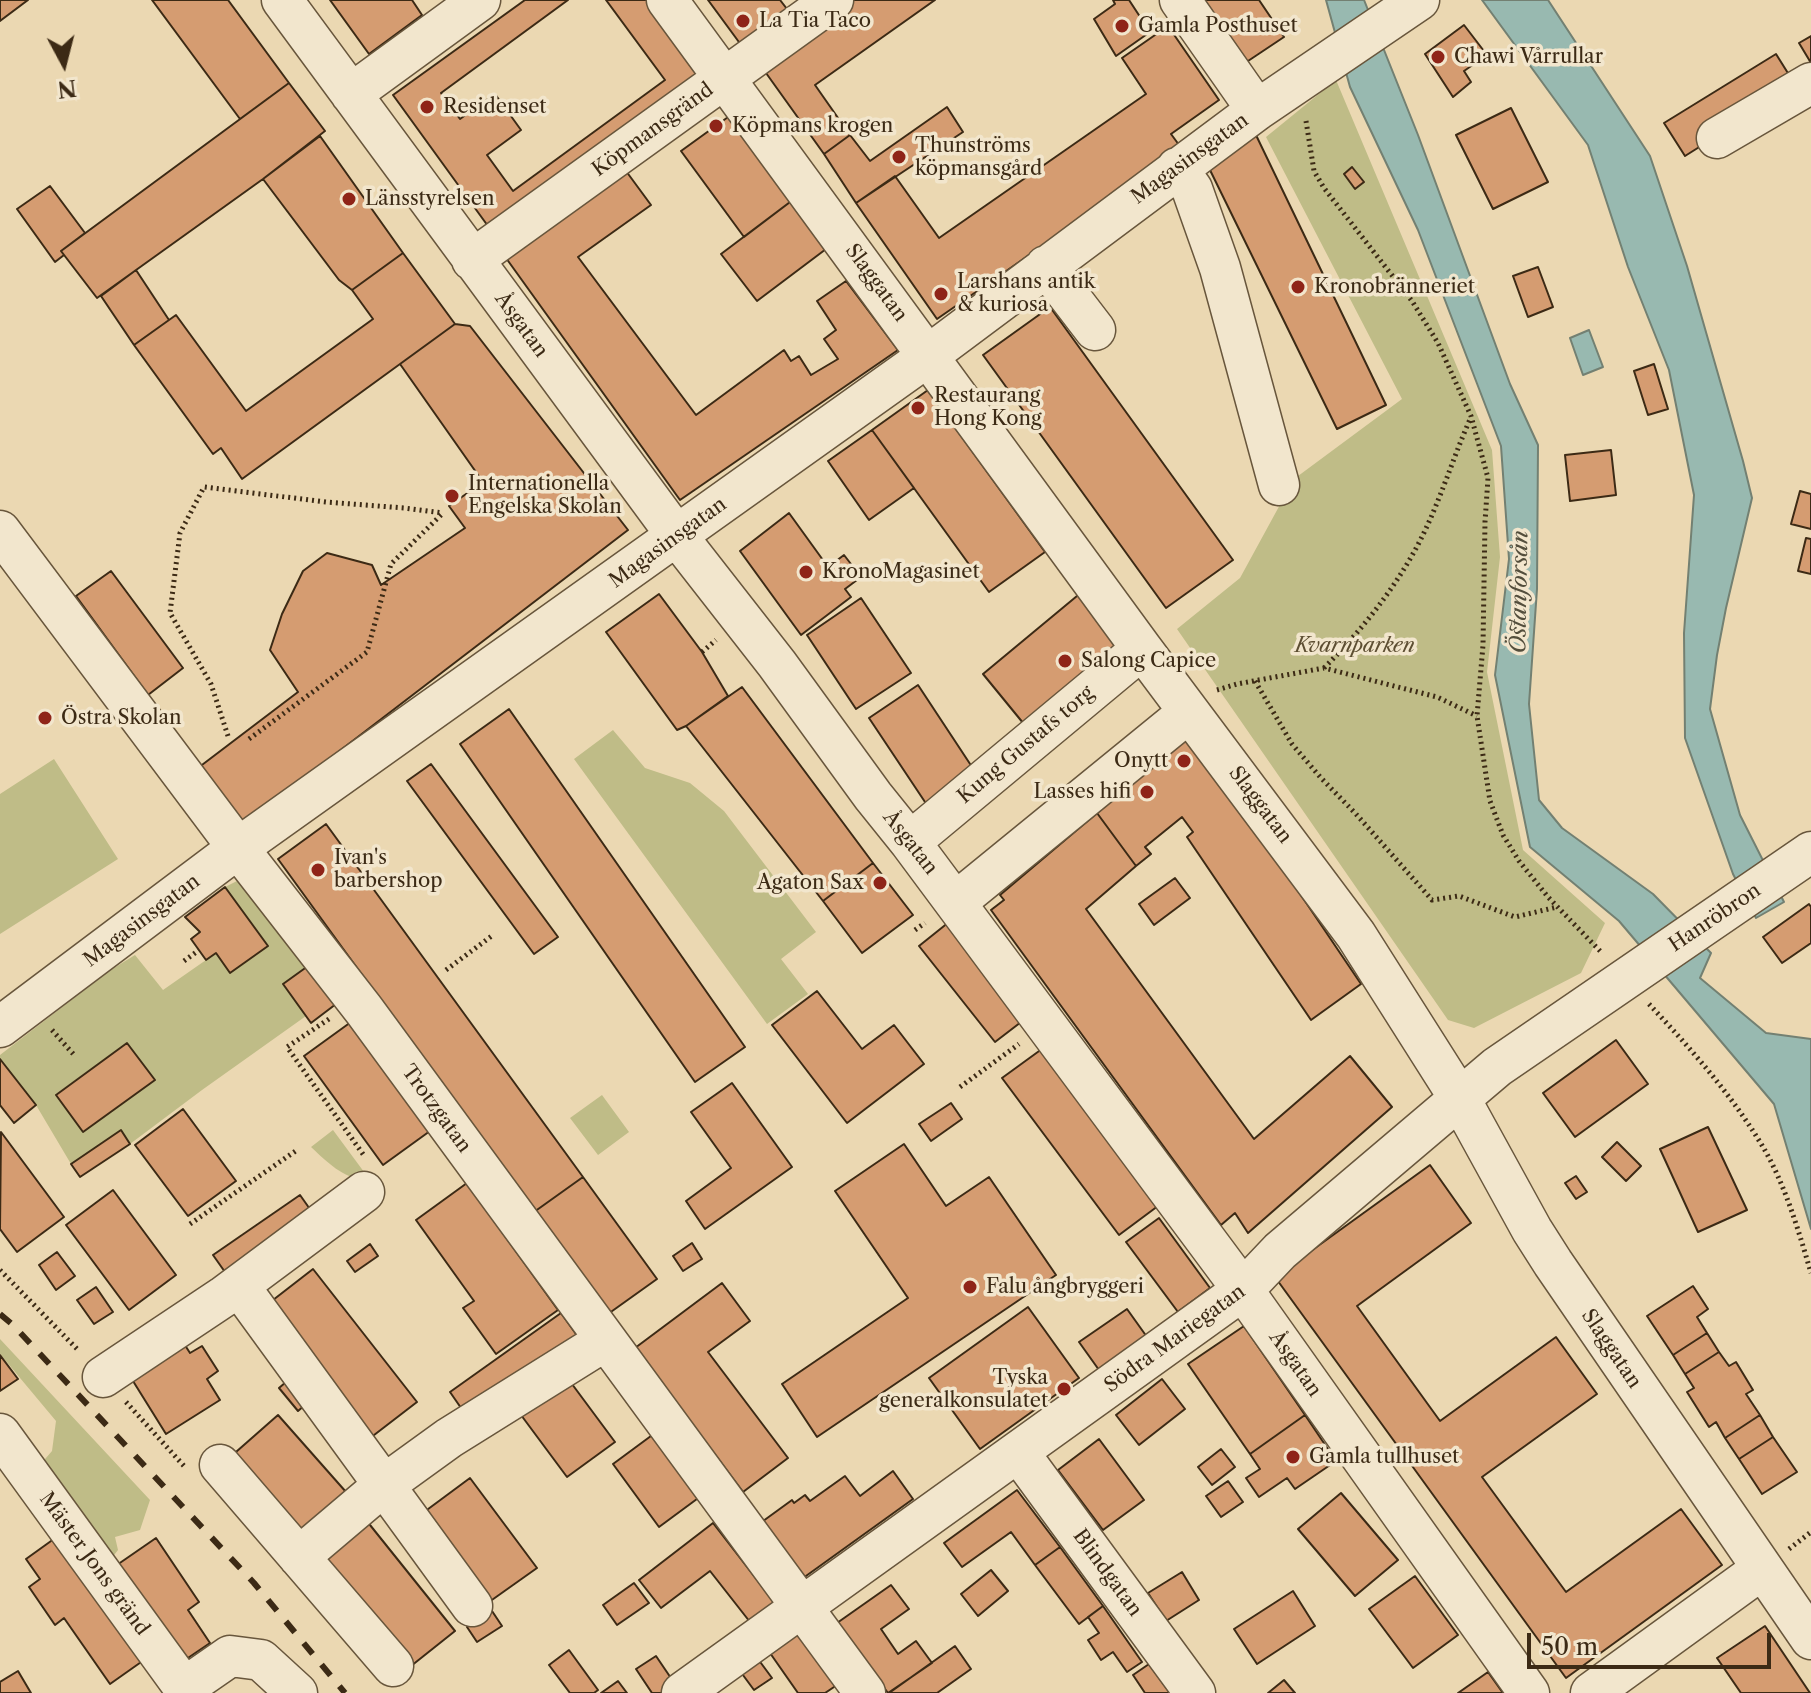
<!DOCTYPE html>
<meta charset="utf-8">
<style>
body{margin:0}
#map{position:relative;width:1811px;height:1693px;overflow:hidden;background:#ebd8b2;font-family:"Libre Caslon Text",serif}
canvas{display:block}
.north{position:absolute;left:24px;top:24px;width:80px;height:80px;-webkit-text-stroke:6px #f2e6cd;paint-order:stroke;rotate:173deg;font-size:22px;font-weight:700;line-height:32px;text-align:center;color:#3c2a15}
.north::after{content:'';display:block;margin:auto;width:28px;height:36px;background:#3c2a15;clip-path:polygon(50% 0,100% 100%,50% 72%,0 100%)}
.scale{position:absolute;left:1527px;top:1633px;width:244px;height:36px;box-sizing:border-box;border:4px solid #3c2a15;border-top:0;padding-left:10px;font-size:24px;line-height:28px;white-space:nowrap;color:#3c2a15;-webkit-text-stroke:6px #f2e6cd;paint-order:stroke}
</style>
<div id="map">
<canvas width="1811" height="1693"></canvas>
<div class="north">N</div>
<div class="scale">50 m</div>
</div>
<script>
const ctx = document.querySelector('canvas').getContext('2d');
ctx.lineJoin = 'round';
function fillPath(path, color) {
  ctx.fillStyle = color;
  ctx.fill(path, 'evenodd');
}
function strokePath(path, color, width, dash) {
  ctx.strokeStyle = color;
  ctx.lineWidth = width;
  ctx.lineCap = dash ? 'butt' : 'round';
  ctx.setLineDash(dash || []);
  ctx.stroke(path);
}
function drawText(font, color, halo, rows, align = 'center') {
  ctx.font = font + ' "Libre Caslon Text",serif';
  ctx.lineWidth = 7;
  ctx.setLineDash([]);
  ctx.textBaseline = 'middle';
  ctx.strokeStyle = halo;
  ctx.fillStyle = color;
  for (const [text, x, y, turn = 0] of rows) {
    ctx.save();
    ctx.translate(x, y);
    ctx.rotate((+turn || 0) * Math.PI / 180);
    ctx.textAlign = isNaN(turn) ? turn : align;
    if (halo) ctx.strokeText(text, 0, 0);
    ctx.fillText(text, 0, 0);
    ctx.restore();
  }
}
fillPath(new Path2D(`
 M1336,80L1492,450L1500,557L1487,672L1523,850L1605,923L1581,973L1474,1028L1448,1020L1177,629L1240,578L1294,479L1402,399L1266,137Z
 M613,730L645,768L690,783L724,811L816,932L781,959L808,994L767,1024L574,759Z
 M54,759L118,859L0,934V794Z
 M243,878L308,966L283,985L306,1016L202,1090L130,1144L121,1130L71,1164L36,1105L0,1059V1055L109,971L135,955L163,990L216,953L230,973L267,947L225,887ZM127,1043L154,1080L83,1132L56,1094Z
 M602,1095L629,1132L598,1155L570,1118Z
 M333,1130L367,1176C349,1185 324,1159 311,1147Z
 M0,1339L150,1500L140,1530L115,1537L118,1550L104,1568L39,1466L52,1451L56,1421L0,1354Z`), '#bfbc87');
const water = new Path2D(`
 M1326,0H1364L1418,135L1510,384L1538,445L1537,589L1529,704L1539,800L1562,828L1653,894L1711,953L1700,978L1766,1033L1811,1039V1229L1774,1104L1619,921L1530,847L1495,675L1509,559L1501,446L1418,230L1350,87Z
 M1482,0H1548L1650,156L1687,266L1743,461L1752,498L1726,608L1717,655L1710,709L1740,815L1784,902L1756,918L1733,874L1685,738L1684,633L1694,495L1669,370L1628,267L1588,145Z
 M1589,330L1603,367L1583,375L1570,338Z`);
fillPath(water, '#98b9b0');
strokePath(water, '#738072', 2);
const building = new Path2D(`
 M0,0H28L0,21Z
 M152,0H228L289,83L240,119Z
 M330,0H412L422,15L369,54Z
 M525,0H568L441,93L460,119L495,94L521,130L487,155L513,191L665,80L606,0H658L712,76L493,233L393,95Z
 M708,0H780L794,18L747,53Z
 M854,0H935L815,85L850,135L824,154L761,66Z
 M1113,0H1129L1150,32L1116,56L1094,19L1115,4Z
 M1202,0H1259L1284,37L1245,63Z
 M1464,25L1487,55L1464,71L1471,82L1453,97L1425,54Z
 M1168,26L1219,100L1171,134L1182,149L937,319L856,203L895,176L939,238L1146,94L1122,58Z
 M1811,36V63L1799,43Z
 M1776,54L1796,86L1685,156L1664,123Z
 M289,83L325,131L263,179L97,298L61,251Z
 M947,107L963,132L856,203L824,154L850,135L870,161Z
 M1511,108L1548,182L1493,209L1456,135Z
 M735,112L798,196L744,237L681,151Z
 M1255,133L1386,405L1337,429L1209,168Z
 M320,136L403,253L352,290L339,280L263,179Z
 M1352,167L1364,182L1355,189L1344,174Z
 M626,171L651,205L578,257L696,415L784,350L791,361L799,356L811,375L838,359L824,339L836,330L817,301L846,281L898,350L680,500L506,258Z
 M50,186L85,233L61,251L64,255L55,262L17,209Z
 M798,196L834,243L757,301L721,254Z
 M403,253L455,324L242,479L221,448L213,454L134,345L176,315L246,411L373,319L352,290Z
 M1538,267L1553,307L1528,317L1513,276Z
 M136,270L169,320L134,345L101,296Z
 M1050,307L1233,560L1166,608L983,355Z
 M455,324L470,326L628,530L239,828L194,771L298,692L270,650L282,614L303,571L327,553L372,565L381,585L465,528L449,506L483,482L400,364Z
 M1654,364L1668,409L1648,415L1634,371Z
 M928,390L1045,552L989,592L872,430Z
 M872,430L914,488L869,520L828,461Z
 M1611,450L1616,495L1570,501L1565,455Z
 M1800,491L1811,494V529L1791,524Z
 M789,513L828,567L844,555L861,577L845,589L851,597L801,635L740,551Z
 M1806,538L1811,539V574L1798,571Z
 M111,571L183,668L148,695L76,596Z
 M1083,591L1128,646L1028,729L983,674Z
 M659,594L702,652L728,696L686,726L677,730L606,632Z
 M861,598L911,673L856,709L807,635Z
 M918,685L978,776L929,808L869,718Z
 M742,687L873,863L823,901L686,726Z
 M509,709L745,1047L695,1082L460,744Z
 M1193,731L1207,756L1361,984L1311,1020L1187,837L1193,832L1182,817L1145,847L1151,854L1136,866L1097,813Z
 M431,764L558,937L534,954L407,781Z
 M1097,813L1136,866L1086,909L1254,1139L1350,1056L1392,1107L1248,1233L1235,1213L1221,1225L991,910L1004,900L1000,895Z
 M326,824L583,1177L534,1212L278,859Z
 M873,863L913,915L862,953L823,901Z
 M1175,878L1190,898L1154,925L1139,904Z
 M225,887L268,946L230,973L216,953L206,960L191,939L200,932L185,917Z
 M1809,904L1811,907V943L1782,963L1763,937Z
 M949,922L1025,1019L995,1042L919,946Z
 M308,966L336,1004L311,1023L283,984Z
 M817,991L862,1049L894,1025L924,1064L847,1123L772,1025Z
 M351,1022L430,1131L383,1165L304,1056Z
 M1616,1040L1648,1084L1575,1137L1543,1093Z
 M127,1043L155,1080L83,1132L56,1095Z
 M1046,1046L1162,1203L1119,1235L1002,1078Z
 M0,1059L36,1105L14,1123L0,1105Z
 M732,1083L792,1167L705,1229L686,1201L731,1168L691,1112Z
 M951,1103L962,1119L931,1141L919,1124Z
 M183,1109L236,1181L188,1216L135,1145Z
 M1708,1127L1747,1210L1698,1232L1660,1149Z
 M121,1130L130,1144L80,1177L71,1164Z
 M1,1132L64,1217L17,1252L0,1229Z
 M1617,1142L1641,1166L1626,1181L1602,1157Z
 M904,1144L946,1206L989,1177L1056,1275L817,1437L782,1384L908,1298L835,1191Z
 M1430,1165L1471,1223L1357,1306L1440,1421L1556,1337L1597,1394L1482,1477L1566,1592L1681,1509L1722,1565L1566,1678L1275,1277Z
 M1576,1176L1587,1192L1576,1199L1565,1183Z
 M583,1177L657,1279L608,1314L534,1212Z
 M467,1183L558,1310L496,1354L463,1308L474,1301L416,1220Z
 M113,1190L176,1275L129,1310L66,1225Z
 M300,1195L319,1222L232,1282L213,1255Z
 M1159,1218L1210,1288L1178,1312L1126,1242Z
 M692,1243L702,1259L683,1271L673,1256Z
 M370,1244L378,1256L355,1272L347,1261Z
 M57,1252L75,1276L56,1290L39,1265Z
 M313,1269L417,1402L365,1442L264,1307Z
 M722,1283L750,1321L708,1352L788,1458L743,1492L635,1348Z
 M1693,1286L1708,1309L1697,1317L1707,1333L1673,1355L1647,1316Z
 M96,1287L113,1312L94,1324L77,1300Z
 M1028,1307L1079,1378L980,1449L929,1378Z
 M1127,1309L1147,1337L1099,1370L1079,1342Z
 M561,1313L581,1341L470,1421L450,1392Z
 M1244,1326L1305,1415L1250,1454L1188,1364Z
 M1707,1333L1719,1352L1685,1374L1673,1355Z
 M181,1339L190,1353L202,1346L218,1371L207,1379L220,1400L166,1434L128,1373Z
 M1719,1352L1729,1366L1736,1362L1753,1390L1746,1394L1760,1415L1725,1438L1716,1422L1709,1427L1687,1392L1694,1388L1685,1374Z
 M0,1355L18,1379L0,1391Z
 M293,1376L312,1399L298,1411L279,1388Z
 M1162,1379L1185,1409L1139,1445L1116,1415Z
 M569,1380L615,1442L567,1477L521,1415Z
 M278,1415L354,1501L304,1545L228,1459Z
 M1305,1415L1336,1461L1295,1489L1287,1478L1259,1497L1246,1478L1260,1469L1250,1454Z
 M1760,1415L1773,1437L1739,1459L1725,1438Z
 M655,1433L701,1496L659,1527L613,1464Z
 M1773,1437L1797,1472L1762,1494L1739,1459Z
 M1099,1439L1144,1500L1103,1530L1058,1470Z
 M1221,1449L1235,1467L1212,1485L1198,1467Z
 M893,1471L913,1499L799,1581L759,1524L792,1500L794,1503L805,1495L810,1501L845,1476L860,1496Z
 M470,1478L537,1568L482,1607L416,1518Z
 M1228,1481L1243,1502L1221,1517L1206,1496Z
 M1017,1490L1060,1547L1035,1565L1011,1532L962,1567L944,1543Z
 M1341,1493L1398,1560L1355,1596L1298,1529Z
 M366,1520L455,1631L406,1670L317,1559Z
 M713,1523L775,1603L750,1622L710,1571L661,1608L639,1580Z
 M58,1536L144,1660L110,1684L64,1618L55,1625L29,1587L40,1579L26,1559Z
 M156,1538L199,1602L188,1610L210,1643L179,1664L114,1567Z
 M1060,1547L1103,1606L1079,1624L1035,1565Z
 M991,1570L1008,1591L978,1616L961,1594Z
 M1182,1572L1199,1600L1166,1621L1148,1593Z
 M1415,1576L1458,1635L1413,1668L1369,1609Z
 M634,1583L649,1603L617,1625L603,1605Z
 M891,1585L909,1609L881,1629L898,1654L916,1641L932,1663L888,1693L837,1623Z
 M1293,1591L1315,1626L1257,1664L1234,1629Z
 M1103,1606L1142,1662L1127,1672L1113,1652L1101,1660L1088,1640L1099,1633L1088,1617Z
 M492,1611L502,1626L477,1642L467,1627Z
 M1765,1626L1810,1693H1741L1717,1658Z
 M800,1632L837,1685L825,1693H798L770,1653Z
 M955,1646L971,1669L937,1693H889Z
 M569,1650L598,1690L594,1693H570L549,1665Z
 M656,1656L677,1687L668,1693H652L636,1669Z
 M758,1659L772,1678L754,1690L740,1671Z
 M1149,1664L1170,1693H1145L1133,1675Z
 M18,1671L31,1693H0V1682Z
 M1488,1672L1503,1693H1458Z
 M1284,1680L1295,1693H1268Z
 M618,1681L627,1693H601Z`);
fillPath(building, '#d59c71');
strokePath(building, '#3c2a15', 2);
const minor = new Path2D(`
 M282,0L677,536L777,664L873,796L910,842L1243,1290L1529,1693
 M667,0L1142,649L1356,935L1460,1099L1532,1230L1553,1263L1811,1639
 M1180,0L1257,110
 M351,94L480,0
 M1717,138L1811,83
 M1177,168L1192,189L1220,268L1279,485
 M472,260L833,0
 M1046,266L1095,330
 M0,531L238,848L364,1010L865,1693
 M910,842L1142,649
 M956,902L1189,712
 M0,1027L238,848L910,369L1257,110L1419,0
 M239,1286L472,1606
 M103,1377L223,1297L364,1192
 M0,1434L188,1693
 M1019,1453L1195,1693
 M220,1465L393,1666
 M299,1557L384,1485L449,1438L606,1340
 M184,1688L230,1656L261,1660L297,1693
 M682,1693L1243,1290L1280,1251L1497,1067L1811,852
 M1591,1693L1762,1569`);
strokePath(minor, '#68563c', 43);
strokePath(new Path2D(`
 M1306,121L1314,171L1324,188L1412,301L1438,343L1471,416L1488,478L1485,522L1483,645L1477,716L1490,801L1503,835L1519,861L1548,897L1601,952
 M702,652L716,640
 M1324,668C1358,634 1390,595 1414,552C1438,509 1451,462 1471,417
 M1255,681L1292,744L1321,778L1356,814L1432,900L1459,896L1515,917L1557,907
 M1217,690L1237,684L1324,668L1437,697L1477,716
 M228,736L211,684L170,613L180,533L204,487L326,502L404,508L443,513
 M249,739L367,652L391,564L442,514
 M915,930L925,923
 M184,961L199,950
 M446,970L493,935
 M1649,1004C1690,1048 1732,1095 1763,1147C1785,1184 1799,1232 1811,1273
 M329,1019L287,1047L365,1157
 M52,1030L75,1056
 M960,1087L1019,1044
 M190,1224L297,1150
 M0,1270L79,1351
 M126,1402L184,1466
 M1789,1549L1811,1532`), '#3c2a15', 5, [2, 4]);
strokePath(minor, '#f2e6cd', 40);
strokePath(new Path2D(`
 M0,1314L13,1325L254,1583L345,1693`), '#3c2a15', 6, [14, 14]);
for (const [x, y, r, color] of [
 [743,21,8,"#8f2418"],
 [1122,26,8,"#8f2418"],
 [1438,57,8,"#8f2418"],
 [427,107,8,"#8f2418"],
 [716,126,8,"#8f2418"],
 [899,157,8,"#8f2418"],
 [349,199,8,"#8f2418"],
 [1298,287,8,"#8f2418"],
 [941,294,8,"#8f2418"],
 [918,408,8,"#8f2418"],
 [452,496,8,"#8f2418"],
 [806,572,8,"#8f2418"],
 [1065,661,8,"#8f2418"],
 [45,718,8,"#8f2418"],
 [1184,761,8,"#8f2418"],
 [1147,792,8,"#8f2418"],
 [318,870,8,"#8f2418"],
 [880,883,8,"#8f2418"],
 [970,1287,8,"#8f2418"],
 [1064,1389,8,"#8f2418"],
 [1293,1457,8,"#8f2418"]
]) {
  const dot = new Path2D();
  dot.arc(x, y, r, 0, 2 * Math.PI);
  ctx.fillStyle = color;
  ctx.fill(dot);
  strokePath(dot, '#f2e6cd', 3);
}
drawText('20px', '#3c2a15', '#f2e6cd', [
 ["La Tia Taco",759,21],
 ["Gamla Posthuset",1138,26],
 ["Chawi Vårrullar",1454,57],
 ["Residenset",443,107],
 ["Köpmans krogen",732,126],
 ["Thunströms",915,146],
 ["köpmansgård",915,169],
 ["Länsstyrelsen",365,199],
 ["Larshans antik",957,282],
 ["& kuriosa",957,305],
 ["Kronobränneriet",1314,287],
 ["Restaurang",934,396],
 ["Hong Kong",934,419],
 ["Internationella",468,484],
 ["Engelska Skolan",468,507],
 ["KronoMagasinet",822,572],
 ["Salong Capice",1081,661],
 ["Östra Skolan",61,718],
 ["Onytt",1168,761,"right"],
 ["Lasses hifi",1131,792,"right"],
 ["Ivan's",334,858],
 ["barbershop",334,881],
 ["Agaton Sax",864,883,"right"],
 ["Falu ångbryggeri",986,1287],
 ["Tyska",1048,1378,"right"],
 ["generalkonsulatet",1048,1401,"right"],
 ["Gamla tullhuset",1309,1457]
], 'left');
drawText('20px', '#3c2a15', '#f2e6cd', [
 ["Köpmansgränd",653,130,-36],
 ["Magasinsgatan",1190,159,-36],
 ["Slaggatan",876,283,54],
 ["Åsgatan",521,325,54],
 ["Magasinsgatan",668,543,-36],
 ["Kung Gustafs torg",1026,745,-40],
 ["Slaggatan",1260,805,53],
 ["Åsgatan",910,843,52],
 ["Hanröbron",1715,918,-34],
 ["Magasinsgatan",142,921,-37],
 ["Trotzgatan",436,1109,54],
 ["Södra Mariegatan",1175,1339,-36],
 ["Slaggatan",1611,1349,56],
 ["Åsgatan",1295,1364,55],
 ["Mäster Jons gränd",94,1564,54],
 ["Blindgatan",1107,1573,54]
]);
drawText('italic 20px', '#5d4e32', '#f2e6cd', [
 ["Kvarnparken",1355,646]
]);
drawText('italic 22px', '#534e3c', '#f2e6cd', [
 ["Östanforsån",1520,592,-89]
]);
</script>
